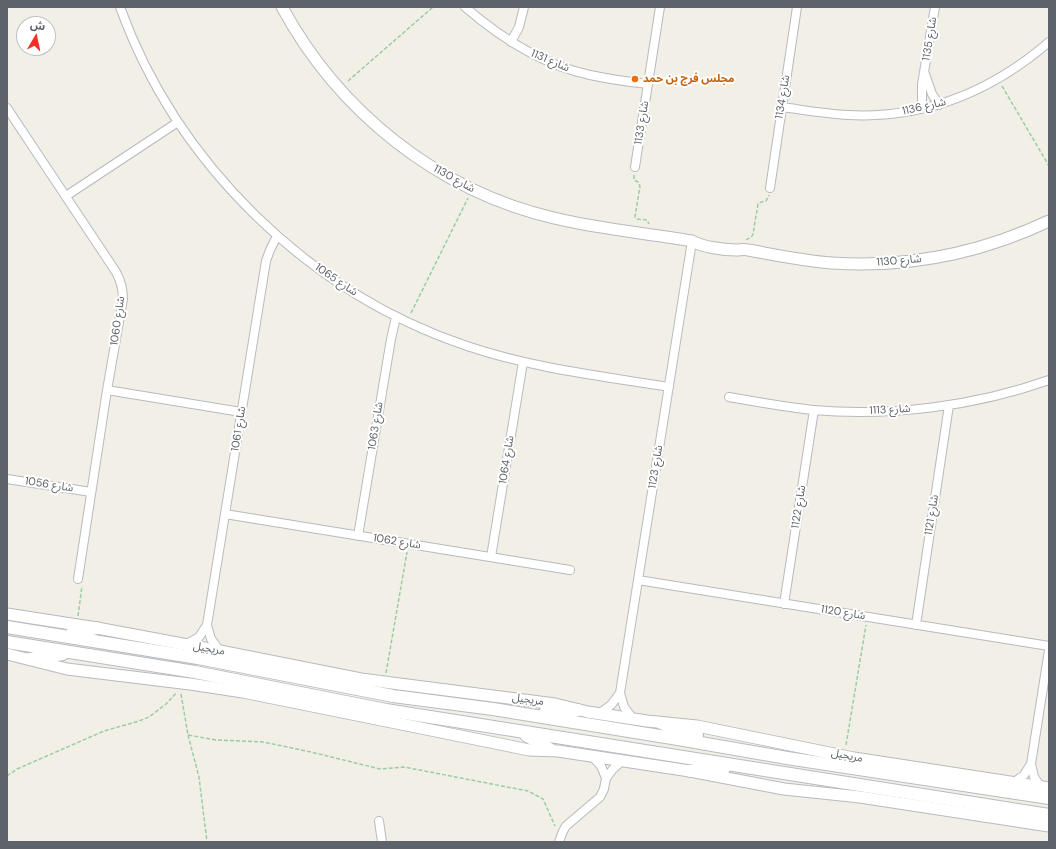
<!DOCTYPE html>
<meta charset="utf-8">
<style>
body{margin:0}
#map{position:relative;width:1056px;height:849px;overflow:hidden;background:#f2efe7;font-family:"DM Sans","Noto Sans Arabic",sans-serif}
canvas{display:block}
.frame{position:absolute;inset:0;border:8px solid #5e6369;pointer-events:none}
.north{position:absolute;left:16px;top:16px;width:40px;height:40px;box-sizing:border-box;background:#fff;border:1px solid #bfc1c3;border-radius:50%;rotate:9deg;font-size:11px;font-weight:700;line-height:16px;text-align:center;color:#5e6369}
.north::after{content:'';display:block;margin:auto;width:14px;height:18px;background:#f72e27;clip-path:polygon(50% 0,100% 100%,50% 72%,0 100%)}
</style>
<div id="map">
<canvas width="1056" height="849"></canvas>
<div class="frame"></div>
<div class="north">ش</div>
</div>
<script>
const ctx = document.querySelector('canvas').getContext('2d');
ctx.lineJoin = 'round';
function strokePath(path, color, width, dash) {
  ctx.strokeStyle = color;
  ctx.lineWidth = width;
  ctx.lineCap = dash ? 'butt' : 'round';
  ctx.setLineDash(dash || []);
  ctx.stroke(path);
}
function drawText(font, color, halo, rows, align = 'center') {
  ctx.font = font + ' "DM Sans","Noto Sans Arabic",sans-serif';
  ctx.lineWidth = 4;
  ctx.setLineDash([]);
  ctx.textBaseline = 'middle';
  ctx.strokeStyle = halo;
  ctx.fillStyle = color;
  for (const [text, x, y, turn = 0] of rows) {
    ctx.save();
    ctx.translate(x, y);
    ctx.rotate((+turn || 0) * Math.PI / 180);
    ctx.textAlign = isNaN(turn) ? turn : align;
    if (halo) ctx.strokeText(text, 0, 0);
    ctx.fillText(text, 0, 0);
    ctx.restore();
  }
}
const minor = new Path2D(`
 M120,7C177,164 309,293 467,346C532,368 601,376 669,387
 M465,7C502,39 543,65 590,75C609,79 629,82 648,84
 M511,42L519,27L524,7
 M925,74L932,94L939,105
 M782,107C804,110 826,114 848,115C925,119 992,91 1049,42
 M7,108L116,272C121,281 123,289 123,299L107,390L78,579
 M922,109V84L935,7
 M635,167L660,7
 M770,188L797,7
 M66,196L178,122
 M107,390L241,412
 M729,397C757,402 785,407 813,410C890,417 976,406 1049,380
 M7,479L91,492
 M225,514L570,570
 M358,536L391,339L396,317
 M491,557L523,362
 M638,580L1049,646
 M784,604L814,410
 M916,625L949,405
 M185,645L199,637L207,625
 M220,651L211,639L207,625L266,261L270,250L277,236
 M600,713L611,705L620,693
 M633,719L624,707L620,693L692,241
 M592,756L601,766L606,778
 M1031,764L1034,777L1041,787
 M1013,783L1024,775L1031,764L1049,650
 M379,821L382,842
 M559,842L563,831L566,826L600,797L604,789L606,778L613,769L622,761`);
const tertiary = new Path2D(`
 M282,7C339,112 438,191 554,218C599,229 646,233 692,241C702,247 724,250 736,250C740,250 744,249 748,250C776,255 804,261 832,263C907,268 981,253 1049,221
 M7,614L97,628L220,651L361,679L555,704L588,712L647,721L697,726L854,758L1049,788
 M7,654L67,669L190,684L243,692L495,743L529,750L558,751L690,771L784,789L860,797L1049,826`);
const secondary = new Path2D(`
 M7,627L198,658L393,696L493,709L672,738L787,758L1049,798
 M71,634L97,628
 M7,642L195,672L386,710L1049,815
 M30,659L63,654
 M546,711L559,712L578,710
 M661,723L681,731L697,735
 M526,735L551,750
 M690,771L704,770L723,771`);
strokePath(minor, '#b7babf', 10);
strokePath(tertiary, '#b7babf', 13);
strokePath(secondary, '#b8bcc1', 14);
strokePath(new Path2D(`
 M348,81L433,7
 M1002,86L1049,166
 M634,175V180L638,182L640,186L635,217L637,219L647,220L649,224
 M746,240L752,236L753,234L758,204L761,202L766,201L769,195
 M411,313L468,198
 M78,616L82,586
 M386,673L407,552
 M181,694L188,735L216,740L263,742L311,752L380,769L404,767L528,791L543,799L555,826
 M188,735L199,777L207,842
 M846,745L866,625
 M7,776L17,769L104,731L139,721L149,717L166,704L177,692`), '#9acda6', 1.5, [4, 2]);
strokePath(minor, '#fff', 8);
strokePath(tertiary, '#fff', 11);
strokePath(secondary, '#fff', 12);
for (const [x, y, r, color] of [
 [635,79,4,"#e8710a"]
]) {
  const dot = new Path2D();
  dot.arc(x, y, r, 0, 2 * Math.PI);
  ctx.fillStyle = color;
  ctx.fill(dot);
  strokePath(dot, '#fff', 1.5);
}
drawText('11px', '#5e6369', '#fff', [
 ["شارع 1135",930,39,-81],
 ["شارع 1131",550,61,23],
 ["شارع 1134",783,97,-81],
 ["شارع 1136",924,107,-13],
 ["شارع 1133",642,123,-81],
 ["شارع 1130",454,179,29],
 ["شارع 1130",899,261,-5],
 ["شارع 1065",336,280,34],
 ["شارع 1060",118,321,-82],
 ["شارع 1113",890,410,-3],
 ["شارع 1063",376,426,-81],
 ["شارع 1061",239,429,-81],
 ["شارع 1064",507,460,-81],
 ["شارع 1123",656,467,-81],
 ["شارع 1056",49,485,9],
 ["شارع 1122",799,507,-81],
 ["شارع 1121",932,515,-81],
 ["شارع 1062",397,542,9],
 ["شارع 1120",843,613,9],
 ["مريجيل",209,649,10],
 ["مريجيل",528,700,8],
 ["مريجيل",847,756,11]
]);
drawText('bold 11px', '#c56008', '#fff', [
 ["مجلس فرج بن حمد",643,79]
], 'left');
</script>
